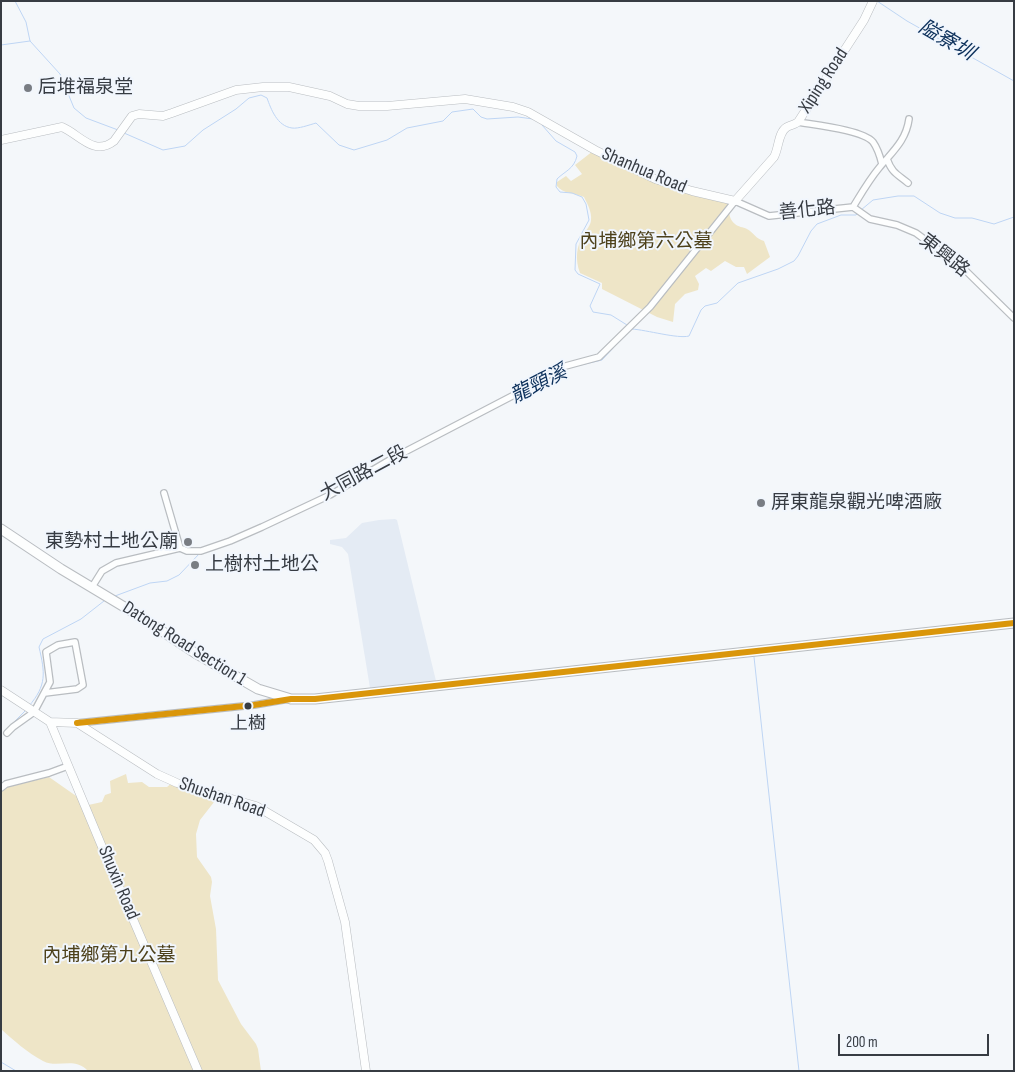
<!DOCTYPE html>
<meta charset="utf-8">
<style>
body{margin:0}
#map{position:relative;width:1015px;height:1072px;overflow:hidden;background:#f4f7fa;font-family:"Sofia Sans Condensed",sans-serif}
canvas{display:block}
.frame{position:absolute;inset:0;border:2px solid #373c43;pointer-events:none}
.scale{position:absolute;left:838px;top:1034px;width:151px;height:22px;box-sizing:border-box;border:2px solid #373c43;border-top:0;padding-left:6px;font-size:15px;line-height:18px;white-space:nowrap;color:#373c43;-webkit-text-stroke:4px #f1f6fd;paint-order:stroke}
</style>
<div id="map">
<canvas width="1015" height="1072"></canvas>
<div class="frame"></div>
<div class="scale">200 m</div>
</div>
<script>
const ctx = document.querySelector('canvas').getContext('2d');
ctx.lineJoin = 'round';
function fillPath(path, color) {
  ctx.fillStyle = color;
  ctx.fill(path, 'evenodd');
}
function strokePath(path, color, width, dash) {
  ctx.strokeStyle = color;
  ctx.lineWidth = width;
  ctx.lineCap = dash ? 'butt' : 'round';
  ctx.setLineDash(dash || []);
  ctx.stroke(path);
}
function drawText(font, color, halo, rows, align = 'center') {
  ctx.font = font + ' "Sofia Sans Condensed","Noto Sans TC",sans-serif';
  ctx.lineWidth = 4;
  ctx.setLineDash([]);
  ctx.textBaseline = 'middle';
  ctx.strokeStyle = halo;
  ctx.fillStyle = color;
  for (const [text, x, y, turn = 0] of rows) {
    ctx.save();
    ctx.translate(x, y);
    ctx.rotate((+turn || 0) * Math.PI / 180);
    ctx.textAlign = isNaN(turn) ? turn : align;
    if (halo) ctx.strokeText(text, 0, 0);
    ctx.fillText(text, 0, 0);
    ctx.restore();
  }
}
fillPath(new Path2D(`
 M395,519L397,520L436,681L370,688L348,554L342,547L330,544V540L346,538L362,523L379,520Z`), '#e4ebf4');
fillPath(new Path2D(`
 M593,151L653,181L736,203L729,213C730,217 731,221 735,224C738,227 743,227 747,229C754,233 756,239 764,241L770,257L747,274L744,267H736L725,261L711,271L706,268L695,276L699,284L698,290L685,294L675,304L673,322L657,317L602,289V283L580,273C575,260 576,246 584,234C586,230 591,225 591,220C592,212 587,203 584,197C575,193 563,194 557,186V182L566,176L571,181L582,174L575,165Z
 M126,774L128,783L142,782L149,787H167L173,782L218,797L200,820L196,834L197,857L211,877L212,882L210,896L216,929L218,980L241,1024L256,1044L258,1049L261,1071H88C74,1056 58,1069 43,1061C28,1053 13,1040 1,1029V791L7,787L49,777L79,798L84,806L102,802L105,795L111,793L110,781Z`), '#eee5c7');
strokePath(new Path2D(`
 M15,1L26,22L30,41L60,74L74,108L86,118L118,130
 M877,1L907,21L1014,81
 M1,45L30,41
 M542,125L556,141L575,152L577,156C574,169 565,171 557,179L556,187L560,192L572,193L582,197L586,204L589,220L576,244L575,270L578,274L600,284L590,306L593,312L611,315L627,325
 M124,133L163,150L185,146L203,130L236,109L249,98L261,95L267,98C271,109 277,126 292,128C298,129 309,125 316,123L339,145L354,150L387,140L407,128L443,121L452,112L473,109L481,117L487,119L518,117L533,119
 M861,210L873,200L898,196H914L940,213L955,218H972L994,224L1014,217
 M632,329C647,330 678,339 689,336L701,310L705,306L717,303L738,283L778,269L794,261L798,256L811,231L817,224L841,215H856L858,213
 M581,365L602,360L627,333
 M477,418L489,411
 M115,596L150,583L167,581L179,575L200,553
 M754,657L799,1071
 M29,706C47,685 45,673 39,647L43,639L81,619L104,601
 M12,724L25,711
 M1,1062L16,1071`), '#bed5f4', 1);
const minor = new Path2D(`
 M798,122C815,125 863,130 873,142C878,149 880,156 882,164
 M887,159C892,173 897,174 908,183
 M853,207C861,194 869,180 879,168C892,152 906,141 909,119
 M164,493L180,548
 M92,587L102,571L116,563L180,548L187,551H201L230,541L262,527L330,495L393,458L516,394L562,367L599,357L650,307L735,201L769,216L853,207L870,219L897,225L916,233L963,268L1014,318
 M77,723L254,705L289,699
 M7,733L13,727L34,712L50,682L46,652L58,645L75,642L83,685L77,689L45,693
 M1,788L6,784L49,773L68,766`);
const tertiary = new Path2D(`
 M1,140L62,127C79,134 94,157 114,141L132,116L139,114L163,116L172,113L236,90L263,87H289L330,96L347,104L359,106H387L465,99L513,107L528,112L595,150L655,179L692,191L735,201L774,157C779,148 778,132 787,127C791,125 794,125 798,122L864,20L873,1
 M1,690L50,722
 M50,722L77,723L157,774L177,783L256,806L314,840L325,853L328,861L345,922L366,1071
 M50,722L100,842L198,1071`);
const secondary = new Path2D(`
 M1,529L61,569L136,614L195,653L258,689L291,699H315L1014,623`);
strokePath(minor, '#b9bdc1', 8);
strokePath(tertiary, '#b9bdc1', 9);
strokePath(secondary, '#b9bdc1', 11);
strokePath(minor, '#fdfefe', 5.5);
strokePath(tertiary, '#fdfefe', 8);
strokePath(secondary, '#fdfefe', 9);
strokePath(new Path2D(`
 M77,723L254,705L291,699H315L1014,623`), '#da960a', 6);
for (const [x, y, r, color] of [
 [28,88,5,"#797d83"],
 [761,503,5,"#797d83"],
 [188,542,5,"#797d83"],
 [195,565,5,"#797d83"],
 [248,706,4.5,"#373c43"]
]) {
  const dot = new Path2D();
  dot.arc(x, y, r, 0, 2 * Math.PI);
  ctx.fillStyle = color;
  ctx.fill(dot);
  strokePath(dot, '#f1f6fd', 2);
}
drawText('18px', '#373c43', '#f1f6fd', [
 ["上樹",248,724]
]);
drawText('19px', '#373c43', '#f1f6fd', [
 ["Xiping Road",824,81,-57],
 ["Shanhua Road",644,171,23],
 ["善化路",807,211,-6],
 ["東興路",944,256,38],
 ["大同路二段",364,474,-28],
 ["Datong Road Section 1",184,644,32],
 ["Shushan Road",222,798,19],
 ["Shuxin Road",118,883,67]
]);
drawText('19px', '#373c43', '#f1f6fd', [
 ["后堆福泉堂",38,88],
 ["屏東龍泉觀光啤酒廠",771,503],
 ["東勢村土地公廟",178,542,"right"],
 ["上樹村土地公",205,565]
], 'left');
drawText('19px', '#4d411b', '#f1f6fd', [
 ["內埔鄉第六公墓",646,242],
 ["內埔鄉第九公墓",109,956]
]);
drawText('italic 20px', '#0c305b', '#f1f6fd', [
 ["隘寮圳",946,41,30],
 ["龍頸溪",539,385,-27]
]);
</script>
